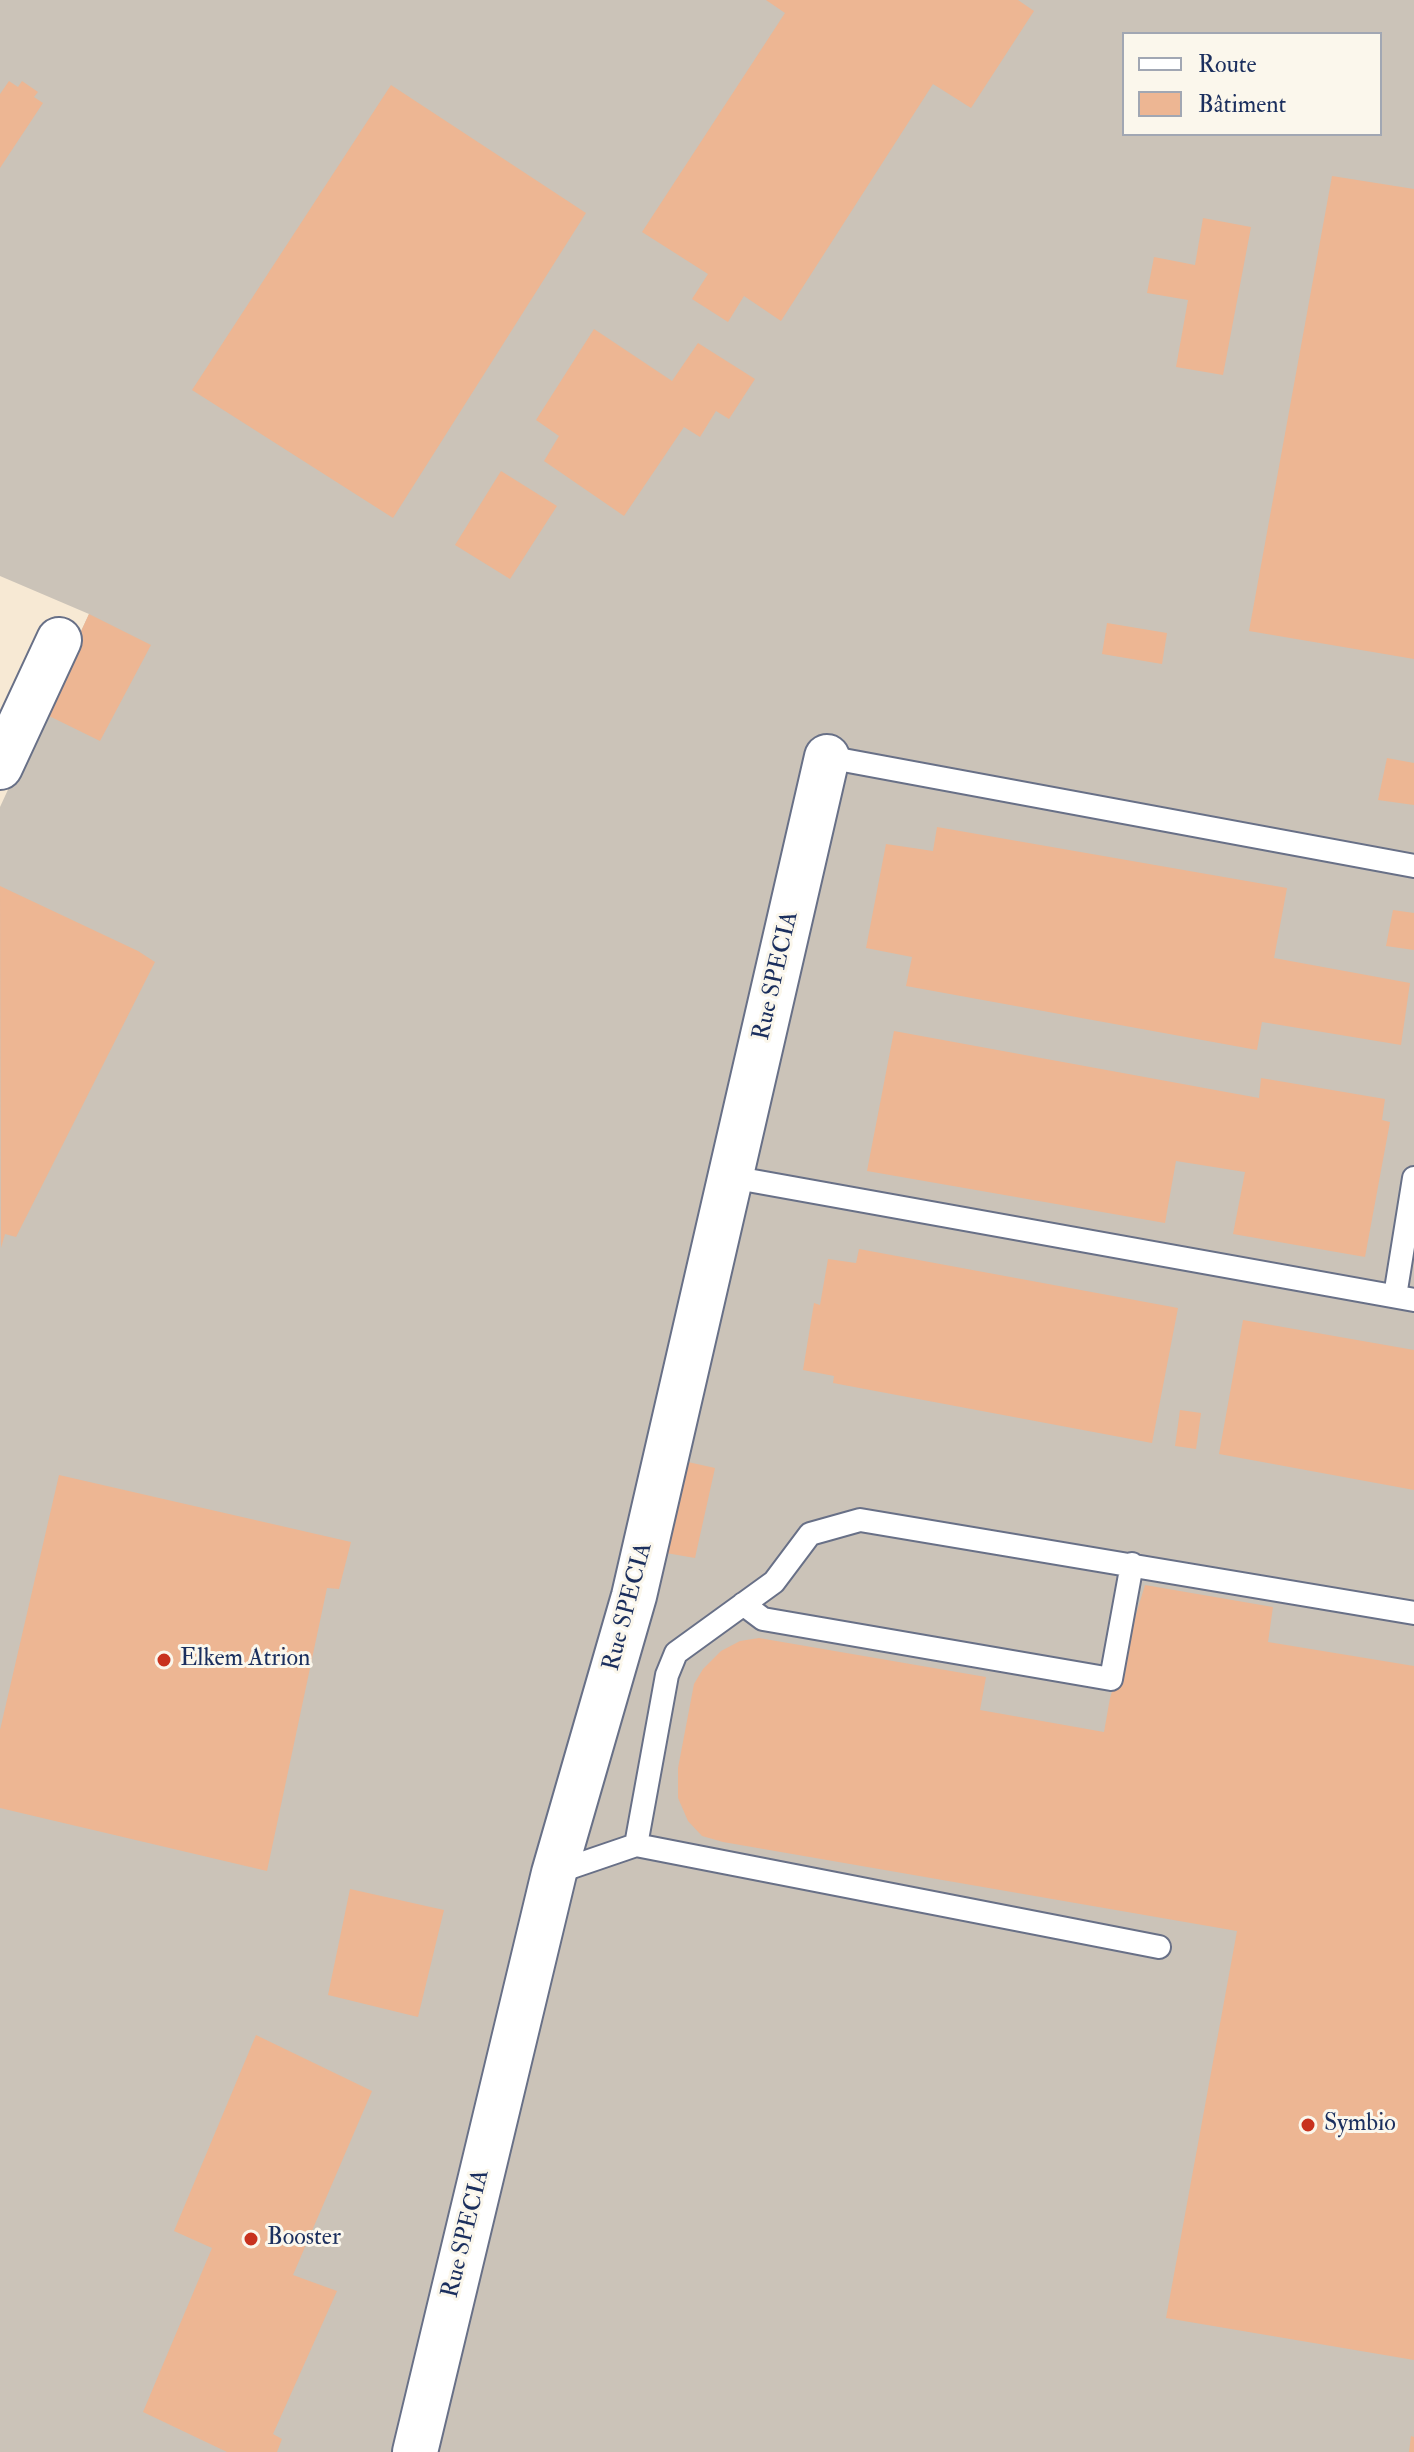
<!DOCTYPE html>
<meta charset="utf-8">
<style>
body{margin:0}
#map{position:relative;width:1414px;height:2452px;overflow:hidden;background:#f7e9d4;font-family:"IM FELL Double Pica",serif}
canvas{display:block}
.legend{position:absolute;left:1122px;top:32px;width:260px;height:104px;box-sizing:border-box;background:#fbf7ec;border:2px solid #a1a7b3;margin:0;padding:10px 14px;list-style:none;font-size:24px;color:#1b2f5e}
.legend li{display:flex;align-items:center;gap:16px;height:40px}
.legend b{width:40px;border:2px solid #a1a7b3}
</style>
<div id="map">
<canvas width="1414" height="2452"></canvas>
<ul class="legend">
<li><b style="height:10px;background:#fff"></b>Route</li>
<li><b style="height:22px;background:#edb693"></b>Bâtiment</li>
</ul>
</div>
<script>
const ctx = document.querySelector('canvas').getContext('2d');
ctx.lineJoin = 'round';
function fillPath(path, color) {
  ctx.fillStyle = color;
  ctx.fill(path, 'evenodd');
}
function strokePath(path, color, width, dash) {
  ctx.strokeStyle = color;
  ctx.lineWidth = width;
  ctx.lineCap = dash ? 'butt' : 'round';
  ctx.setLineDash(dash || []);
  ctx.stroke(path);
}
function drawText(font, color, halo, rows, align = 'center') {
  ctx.font = font + ' "IM FELL Double Pica",serif';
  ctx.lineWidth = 6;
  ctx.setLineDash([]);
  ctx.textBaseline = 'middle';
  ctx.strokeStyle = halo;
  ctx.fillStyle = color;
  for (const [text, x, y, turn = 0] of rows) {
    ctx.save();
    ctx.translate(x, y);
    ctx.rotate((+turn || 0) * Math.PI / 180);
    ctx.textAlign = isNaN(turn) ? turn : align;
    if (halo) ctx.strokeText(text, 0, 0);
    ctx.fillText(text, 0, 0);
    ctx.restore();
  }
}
fillPath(new Path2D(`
 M0,0H1414V2452H0V807L89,614L0,576ZM1124,34H1380V134H1124Z`), '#cbc3b8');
fillPath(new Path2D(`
 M766,0H1018L1034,11L971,108L933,84L781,321L744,296L728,322L692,299L708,274L642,232L785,13Z
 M9,81L18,87L22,81L38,92L34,97L43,103L0,168V94Z
 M391,85L586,213L393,518L192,390Z
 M1332,176L1414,189V659L1249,631Z
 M1203,218L1251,227L1223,375L1176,367L1188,300L1147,293L1154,257L1195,265Z
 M594,329L672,381L698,343L755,379L729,419L716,411L700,437L684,427L624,516L544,461L559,436L536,420Z
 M501,471L557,506L510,579L455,545Z
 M89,614L151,645L100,741L43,713Z
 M1107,623L1167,633L1162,664L1102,654Z
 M1387,758L1414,763V805L1378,800Z
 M937,827L1287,888L1274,958L1410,983L1401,1045L1262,1022L1257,1050L906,986L912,957L866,948L886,844L933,851Z
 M0,886L138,951L155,962L16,1237L5,1234L1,1248Z
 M1393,910L1414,913V950L1386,946Z
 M894,1031L1259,1098L1261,1078L1385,1099L1382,1120L1390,1122L1365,1257L1233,1234L1245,1172L1176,1161L1165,1223L867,1171Z
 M859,1249L1178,1308L1152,1443L833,1383L834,1376L803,1370L814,1303L820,1305L828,1259L856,1263Z
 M1243,1320L1414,1350V1490L1219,1454Z
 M1180,1410L1201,1413L1196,1449L1175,1446Z
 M688,1462L715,1468L695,1558L666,1553Z
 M59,1475L351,1542L339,1589L327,1588L267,1871L0,1808V1730Z
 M1145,1585L1273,1607L1268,1642L1414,1666V2360L1166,2318L1237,1931L723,1842L702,1836L688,1821L678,1798V1768L694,1684L703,1669L721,1651L740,1641L759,1638L986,1677L980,1710L1104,1732L1110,1698Z
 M350,1889L444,1910L418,2017L328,1995Z
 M256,2035L372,2091L293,2275L337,2291L273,2434L282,2439L277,2452H227L143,2412L212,2248L174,2231Z
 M1411,2436L1414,2437V2452H1409Z`), '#edb693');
const lane = new Path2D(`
 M827,757L1414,866
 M731,1177L1414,1300
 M1395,1296L1414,1178
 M743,1604L763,1619L1111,1679L1132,1564
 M636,1845L667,1675L676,1653L774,1582L810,1534L860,1520L1414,1613
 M554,1873L636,1845L1159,1947`);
const street = new Path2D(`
 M0,767L59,640
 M415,2452L554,1873L634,1596L827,757`);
strokePath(lane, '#687087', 26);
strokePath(street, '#687087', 48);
strokePath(lane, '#fff', 22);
strokePath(street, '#fff', 44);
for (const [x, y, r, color] of [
 [164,1660,8,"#c8321e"],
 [1308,2125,8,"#c8321e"],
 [251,2239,8,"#c8321e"]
]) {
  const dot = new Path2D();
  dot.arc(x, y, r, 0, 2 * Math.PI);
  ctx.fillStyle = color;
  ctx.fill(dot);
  strokePath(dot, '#fbf7ec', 3);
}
drawText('24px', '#1b2f5e', '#fbf7ec', [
 ["Rue SPECIA",777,976,-77],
 ["Rue SPECIA",629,1607,-75],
 ["Rue SPECIA",467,2234,-76]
]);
drawText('24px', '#1b2f5e', '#fbf7ec', [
 ["Elkem Atrion",180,1660],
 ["Symbio",1324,2125],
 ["Booster",267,2239]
], 'left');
</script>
